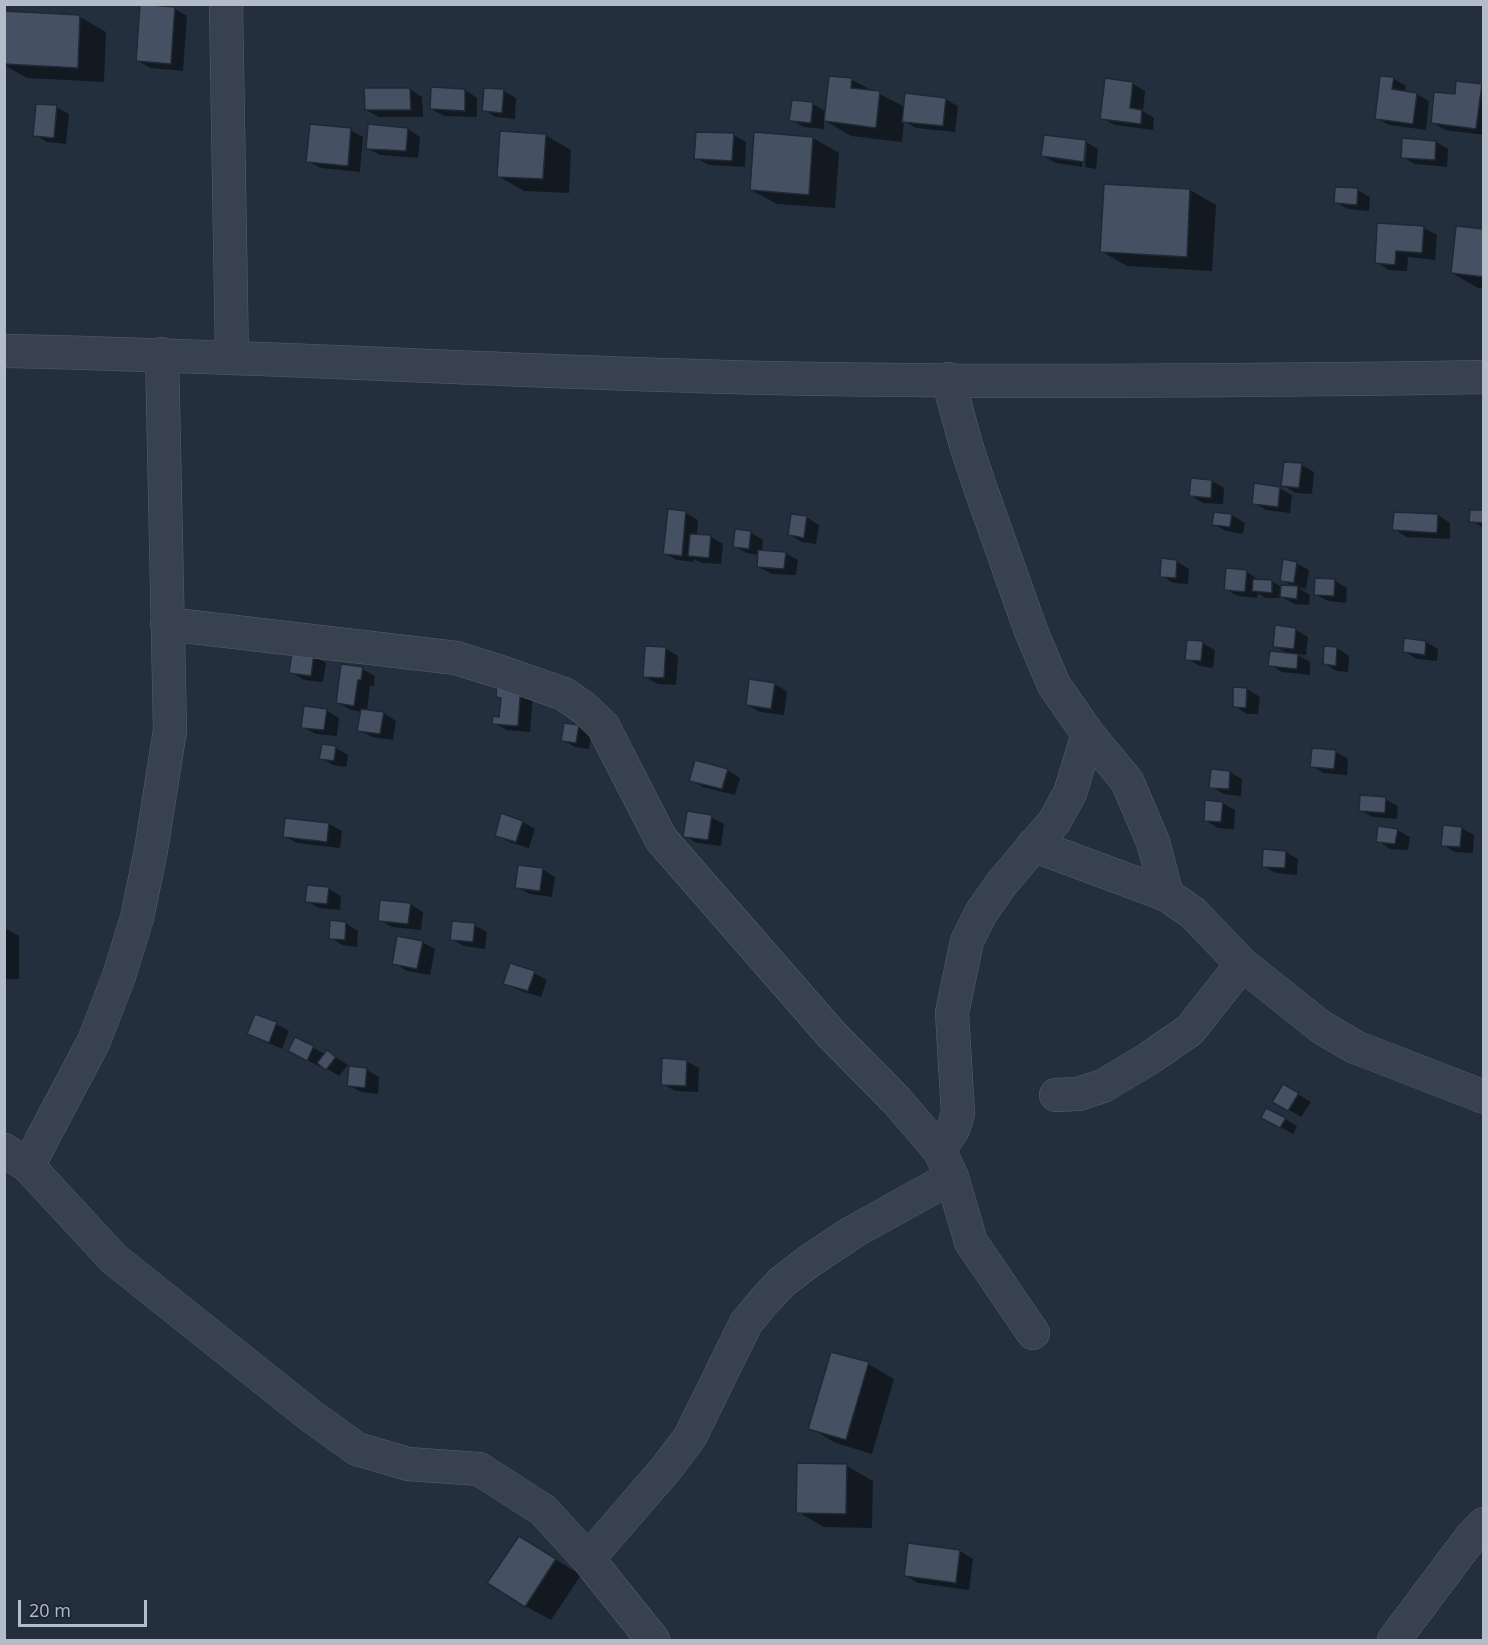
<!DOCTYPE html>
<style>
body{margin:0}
#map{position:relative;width:1488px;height:1645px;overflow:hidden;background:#242f3e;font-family:"Open Sans",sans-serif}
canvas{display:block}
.frame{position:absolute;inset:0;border:6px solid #b4bcc9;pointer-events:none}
.scale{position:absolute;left:18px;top:1600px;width:129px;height:27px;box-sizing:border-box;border:3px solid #b4bcc9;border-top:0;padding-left:8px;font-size:18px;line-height:21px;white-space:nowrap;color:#b4bcc9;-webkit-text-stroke:4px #1d2633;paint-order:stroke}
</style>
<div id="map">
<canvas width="1488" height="1645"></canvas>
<div class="frame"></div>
<div class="scale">20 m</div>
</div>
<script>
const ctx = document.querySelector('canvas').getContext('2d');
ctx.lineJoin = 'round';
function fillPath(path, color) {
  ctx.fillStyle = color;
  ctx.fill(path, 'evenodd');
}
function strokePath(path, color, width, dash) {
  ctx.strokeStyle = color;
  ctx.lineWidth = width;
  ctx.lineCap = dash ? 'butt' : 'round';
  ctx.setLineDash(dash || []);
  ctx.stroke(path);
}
fillPath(new Path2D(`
 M175,9L187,16L183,71L150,68L137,60Z
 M4,13L80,17L106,32L104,82L27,78L4,65Z
 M830,78L852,80L905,107L945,99L958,106L955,132L916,128L904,121L902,142L851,136L824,120V129L804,127L791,120L813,104L826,112Z
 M1394,79L1406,86L1405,92L1417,94L1429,101L1426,130L1389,125L1377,118Z
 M1133,84L1145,91L1143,111L1154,118L1153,130L1115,125L1102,118Z
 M1481,85L1484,86V135L1445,130L1433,123L1456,96Z
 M410,89L422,97L423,117H379L366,110Z
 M465,90L477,98V117L444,116L431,109Z
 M504,91L516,98L515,119L496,117L484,110Z
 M56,107L69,114L66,144L47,142L35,135Z
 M408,129L420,137L418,158L380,155L367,148Z
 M350,130L363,137L360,172L321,168L308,161Z
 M545,135L571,150L569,193L524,191L498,176Z
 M733,135L746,142L745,167L709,165L696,158Z
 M813,138L839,153L835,208L777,204L751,190Z
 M1086,142L1098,149L1096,169L1085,167L1087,145H1084L1082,167L1056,163L1043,156Z
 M1436,142L1448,149L1447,167L1415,164L1402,157Z
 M1105,185L1190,190L1216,205L1212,271L1127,266L1101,251Z
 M1357,190L1370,197L1369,211L1348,209L1335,202Z
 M1379,224L1424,228L1437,235L1435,260L1408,257L1407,271L1389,270L1376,262Z
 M1484,230V288H1478L1452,273Z
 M1302,465L1314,472L1312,494L1296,493L1283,485Z
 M1212,481L1224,488L1223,504L1203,503L1191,496Z
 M1279,488L1292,495L1290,513L1266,510L1254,503Z
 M1484,512V528L1471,521Z
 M686,513L698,520L697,536L711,537L723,544L721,564L702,563L694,559V562L677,560L664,553Z
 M1215,514L1232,515L1245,523L1243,534L1226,531L1213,524Z
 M1438,515L1450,523V539L1407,537L1394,529Z
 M806,517L819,525L816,544L802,542L790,535Z
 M750,532L763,540L762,552L785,553L798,560L796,575L772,574L759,567L760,555L747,553L734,546Z
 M1176,561L1189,569L1188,584L1174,583L1161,576Z
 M1296,563L1309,570L1306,589L1299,588L1310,595L1309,605L1294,604L1284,598H1266L1258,593L1257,598L1238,596L1225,589L1247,572L1259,580L1272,581L1281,587H1295L1281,580Z
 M1335,581L1347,588L1346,603L1328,601L1315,594Z
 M1296,630L1308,637L1306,655L1296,654L1310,662V675L1282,672L1270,665L1289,654L1274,646Z
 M1426,642L1438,649L1437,661L1417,659L1405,652Z
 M1202,643L1215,650L1213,668L1200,666L1187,659Z
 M665,648L678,656L676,685L658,684L645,677Z
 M1337,648L1349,656L1348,672L1337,671L1324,663Z
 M313,656L326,663L323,682L304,680L291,672Z
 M362,669L375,676L374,686H370L367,711L384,713L396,721L393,740L372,737L359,730L362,712L351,710L338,703Z
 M774,684L787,691L784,715L760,712L747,705Z
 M1235,689H1247L1260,697L1258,714H1247L1234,706Z
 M533,695L530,732L507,730L494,723L501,719L503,699L497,696Z
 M326,710L339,718L337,736L316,734L303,727Z
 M579,727L591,734L589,749L575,747L563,740Z
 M336,748L348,755L346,767L333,765L321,758Z
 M1336,752L1348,759L1347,775L1324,773L1311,766Z
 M727,770L740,778L735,795L703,787L691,780Z
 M1230,772L1242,779L1241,796L1224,794L1211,787Z
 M1385,799L1398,806L1397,819L1373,817L1360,810Z
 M1222,803L1235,810L1234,829L1218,828L1205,820Z
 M711,817L724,824L721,846L697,843L685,836Z
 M286,819L329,824L342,831L340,848L297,843L284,836Z
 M523,822L535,829L529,848L509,842L496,835Z
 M1461,828L1474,835L1473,853L1455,852L1443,845Z
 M1397,830L1410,837L1408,850L1390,849L1378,841Z
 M1286,852L1298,859L1297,875L1276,873L1263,866Z
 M542,869L555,877L552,897L530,894L517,887Z
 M329,889L341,896L340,910L319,908L307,901Z
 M410,904L423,912L421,930L392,927L379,920Z
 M345,923L358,931L357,947L343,945L330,938Z
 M474,925L487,932L485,949L464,946L451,939Z
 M4,928L19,936V979H4Z
 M422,942L435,949L430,975L407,971L394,963Z
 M534,973L547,980L541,997L518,990L505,983Z
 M276,1024L289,1031L282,1049L249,1034Z
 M296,1039L325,1054L327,1052L348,1065L339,1076L321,1065L320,1067L302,1057Z
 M686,1061L699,1068L698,1092L675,1091L663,1084Z
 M367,1070L379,1077L378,1094L361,1092L349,1085Z
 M1284,1086L1311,1102L1301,1117L1274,1101Z
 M1285,1119L1297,1126L1293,1134L1275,1124Z
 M868,1364L894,1379L872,1454L836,1443L810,1428Z
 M847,1466L873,1481L872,1528L824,1527L798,1512Z
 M910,1545L960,1551L973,1559L969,1590L918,1583L906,1576Z
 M545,1553L581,1575L551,1620L525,1606Z`), '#0007');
const building = new Path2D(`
 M140,4L175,7L171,64L136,61Z
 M4,11L80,15L78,68L4,64Z
 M829,76L852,78L851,88L880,91L876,128L824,121Z
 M1380,76L1394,77L1392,89L1417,93L1413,124L1375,119Z
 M1105,78L1133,82L1130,108L1142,110L1141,124L1100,119Z
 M1456,81L1482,84L1476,129L1431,123L1434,92L1455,94Z
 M431,87L465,89V111L430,109Z
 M364,88H410L411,110H365Z
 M484,88L504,89L502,113L482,111Z
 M905,93L946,98L943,126L902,122Z
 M792,100L813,102L811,123L789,121Z
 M36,104L57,105L54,138L33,136Z
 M310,124L351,128L348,166L306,162Z
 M368,124L408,128L406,151L366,149Z
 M500,131L546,134L543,179L497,177Z
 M696,132L734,133L732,161L694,159Z
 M754,132L813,137L809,195L750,190Z
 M1044,135L1086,140L1084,162L1041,156Z
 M1402,138L1436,141L1435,160L1401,158Z
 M1104,184L1190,189L1187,257L1100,252Z
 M1335,187L1358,188L1357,205L1334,203Z
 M1377,223L1424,226L1422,253L1396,251L1395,265L1375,263Z
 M1456,226L1484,229V277L1451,273Z
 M1284,462L1302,463L1299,488L1281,486Z
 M1191,478L1212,480L1211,498L1189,496Z
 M1254,483L1280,487L1278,507L1252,504Z
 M668,509L686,511L682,556L663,554Z
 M1470,510H1484V523L1469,522Z
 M1214,512L1232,514L1230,527L1212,525Z
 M1394,512L1438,514L1437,533L1392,530Z
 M791,514L807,516L804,538L788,535Z
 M735,529L751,531L749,549L733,547Z
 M690,534L711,535L709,558L688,556Z
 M758,550L786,552L784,569L757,567Z
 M1161,558L1177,560L1176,578L1160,577Z
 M1283,559L1297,562L1294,583L1280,581Z
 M1226,568L1247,570L1245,592L1224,590Z
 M1315,578L1335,579L1334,596L1314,595Z
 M1253,579L1272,580V593L1252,591Z
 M1281,585L1298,586L1297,599L1280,597Z
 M1275,625L1296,628L1294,649L1273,647Z
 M1404,638L1426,641L1425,655L1403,652Z
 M1187,640L1203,641L1201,661L1185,660Z
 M645,646L666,647L664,678L643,677Z
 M1324,646L1337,647L1336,666L1323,664Z
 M1270,651L1298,654L1297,669L1268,666Z
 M292,652L314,654L311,676L289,673Z
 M341,664L363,667L361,680H358L354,706L336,703Z
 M749,679L775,683L771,709L746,705Z
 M497,684L521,686L518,726L492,724L493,716L499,717L501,698L496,697Z
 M1233,687L1247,688L1246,708L1233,707Z
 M304,706L327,709L324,730L301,728Z
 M361,709L384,712L380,734L357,731Z
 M564,723L579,725L576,743L561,741Z
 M322,744L336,746L334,761L319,759Z
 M1312,748L1336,750L1334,769L1310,767Z
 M695,760L728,769L722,789L689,781Z
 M1211,769L1230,771L1229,789L1209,788Z
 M1360,795L1386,797L1385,813L1359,811Z
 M1205,800L1223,802L1221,822L1204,821Z
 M687,811L712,815L708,840L683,837Z
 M501,813L523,821L516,842L495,836Z
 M285,818L329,823L327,842L283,837Z
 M1443,825L1462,827L1460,847L1441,846Z
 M1378,826L1398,829L1395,844L1376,842Z
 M1263,849L1286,851L1285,868L1262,867Z
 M518,865L543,868L540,891L515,888Z
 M307,885L329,887L327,904L305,902Z
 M380,900L411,903L408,924L378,921Z
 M330,920L346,922L345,940L329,939Z
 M452,921L475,923L473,942L450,940Z
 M397,936L423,941L417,969L392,964Z
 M510,963L535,971L528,991L503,984Z
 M255,1014L277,1022L269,1043L247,1034Z
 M295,1037L314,1046L307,1061L288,1051Z
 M327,1050L336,1057L326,1070L317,1063Z
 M662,1058L687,1060L686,1086L661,1085Z
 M349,1066L367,1068L365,1088L347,1086Z
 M1283,1084L1299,1093L1288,1111L1272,1102Z
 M1266,1108L1286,1118L1280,1128L1261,1118Z
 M831,1352L869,1362L846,1440L808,1429Z
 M797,1463L847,1464L846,1514L796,1513Z
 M519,1536L556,1559L525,1607L487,1583Z
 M908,1543L960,1550L956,1583L904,1576Z`);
fillPath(building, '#455162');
strokePath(building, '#1f2835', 1.5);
const minor = new Path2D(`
 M226,4L232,358
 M4,351C260,356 515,372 770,378C1008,383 1246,381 1484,377
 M948,379L966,445L980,487L1031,631L1054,685L1088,734L1127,781L1153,842L1167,895
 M167,624L456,658L501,672L564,694L584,708L603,726L661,839L831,1034L897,1101L939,1150L952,1177L971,1242L1033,1333
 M1033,845L1167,895L1193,913L1242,964L1321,1027L1355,1047L1484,1097
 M1056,1095L1078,1094L1103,1086L1148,1059L1190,1030L1242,964
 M4,1150L28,1166L114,1259L311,1416L357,1449L408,1464L479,1469L543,1510L588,1559L653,1640
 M939,1150L953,1129L958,1114L952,1013L967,941L981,913L1002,883L1054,822L1070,793L1088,734
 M28,1166L94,1041L119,976L137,918L151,850L170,730L162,354
 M588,1559L665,1470L690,1437L746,1323L765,1300L782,1282L808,1262L853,1232L952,1177
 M1394,1640L1472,1536L1484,1524`);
strokePath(minor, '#565f6c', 34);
strokePath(minor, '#38414e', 33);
</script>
